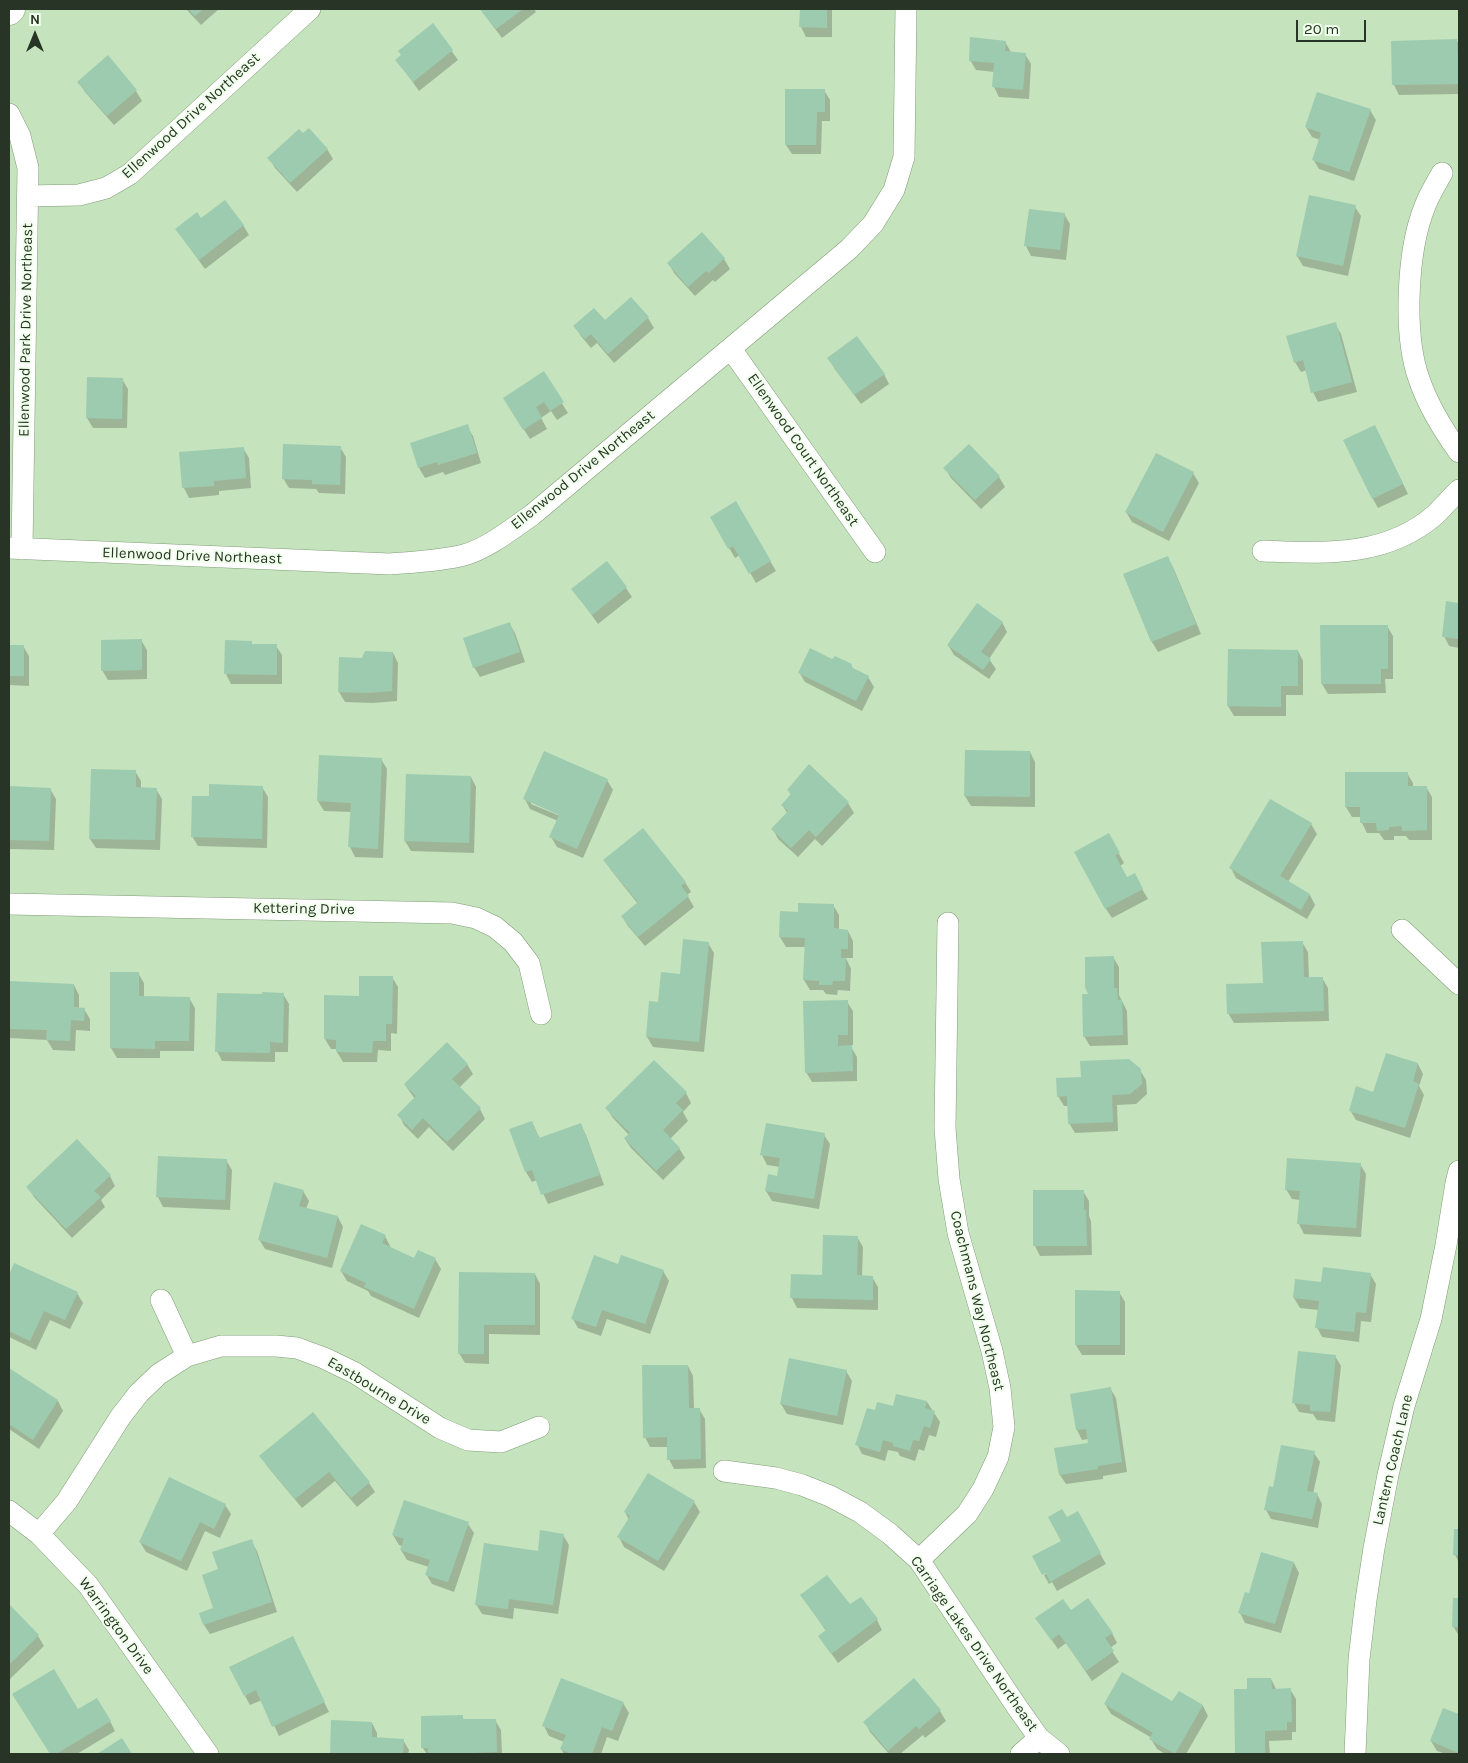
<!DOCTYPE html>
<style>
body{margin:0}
#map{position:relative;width:1468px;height:1763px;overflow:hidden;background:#c5e3bc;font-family:Karla,sans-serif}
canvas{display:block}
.frame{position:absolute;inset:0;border:10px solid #283425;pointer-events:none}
.north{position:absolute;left:10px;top:10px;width:50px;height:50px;-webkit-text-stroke:4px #efffeb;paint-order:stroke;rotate:0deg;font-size:14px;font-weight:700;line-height:20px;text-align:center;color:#283425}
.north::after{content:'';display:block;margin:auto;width:18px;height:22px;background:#283425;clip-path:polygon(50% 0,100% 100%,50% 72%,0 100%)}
.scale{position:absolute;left:1296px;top:20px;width:70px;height:22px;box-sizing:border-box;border:2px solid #283425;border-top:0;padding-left:6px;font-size:15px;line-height:18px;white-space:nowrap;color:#283425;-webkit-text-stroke:4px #efffeb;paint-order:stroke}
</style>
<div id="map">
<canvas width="1468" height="1763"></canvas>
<div class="frame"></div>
<div class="north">N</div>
<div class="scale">20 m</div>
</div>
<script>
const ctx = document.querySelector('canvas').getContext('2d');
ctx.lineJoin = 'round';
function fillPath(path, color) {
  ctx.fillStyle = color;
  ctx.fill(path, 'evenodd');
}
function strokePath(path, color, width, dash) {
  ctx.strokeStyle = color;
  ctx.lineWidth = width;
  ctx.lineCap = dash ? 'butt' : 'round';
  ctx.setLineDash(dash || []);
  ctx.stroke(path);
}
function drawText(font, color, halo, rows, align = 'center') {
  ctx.font = font + ' Karla,sans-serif';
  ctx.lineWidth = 4;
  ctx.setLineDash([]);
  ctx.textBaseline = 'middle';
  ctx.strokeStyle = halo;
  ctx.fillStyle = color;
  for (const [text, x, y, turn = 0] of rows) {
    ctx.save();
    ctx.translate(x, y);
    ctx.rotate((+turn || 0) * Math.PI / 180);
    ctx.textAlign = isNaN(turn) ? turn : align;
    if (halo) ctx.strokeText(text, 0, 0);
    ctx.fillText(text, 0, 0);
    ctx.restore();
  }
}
fillPath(new Path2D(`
 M186,9H219L201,25Z
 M480,9H534L536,12L502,38Z
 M801,9H832V37H806L801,27Z
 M433,25L458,60L419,91L397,60Z
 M1457,41L1459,45V94L1399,95L1394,85L1392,43Z
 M1005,42L1011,52L1025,54L1031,64L1029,99L999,97L994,87L995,72L976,70L970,60Z
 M107,57L136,91L142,101L114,125L85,92L79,82Z
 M824,90L830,100V121H822L821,154H792L786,145Z
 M1370,110L1376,120L1354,181L1319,169L1313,159L1320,140L1312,137L1306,127Z
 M303,135L327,149L333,159L297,192L275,168L269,158Z
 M1355,207L1361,216L1348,276L1303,266L1297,256Z
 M1064,214L1070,224L1066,260L1031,256L1026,246Z
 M201,220L243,225L249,235L205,269L176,229Z
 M724,259L730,269L715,282L713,280L695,296L674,273L669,264Z
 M648,318L654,328L614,363L597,343L591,348L581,336L575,327L605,321Z
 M1335,324L1341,334L1357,392L1318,402L1313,392L1307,370L1301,372L1295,362Z
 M834,368L884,374L889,384L861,404Z
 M543,373L568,413L557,420L551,411L541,418L547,429L530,439L510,408Z
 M122,379L128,389L127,428H93L87,418Z
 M467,426L473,436L481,463L445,475L443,472L425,478L419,468L411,444Z
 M1380,436L1408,494L1378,508L1373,499Z
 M969,445L999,477L1005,487L981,509L951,478L945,468Z
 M340,447L346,457L345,494L319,493L316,489L289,488L283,478Z
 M243,448L249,458L251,488L219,491V495L189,498L184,488L180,453Z
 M1193,473L1199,483L1169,541L1132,522L1126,512Z
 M736,503L776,571L756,583L740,555L735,558L711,517Z
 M1167,557L1173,567L1201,634L1158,652L1152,642L1124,575Z
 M626,588L632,597L598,624L573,589Z
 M1448,602L1459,604V648L1449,646L1444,636Z
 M1002,622L1007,632L989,659L996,669L989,679L954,655L948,645Z
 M509,623L515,633L525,662L480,677L474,667Z
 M1387,626L1393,636V679H1385L1386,693L1328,694L1322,684Z
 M141,640L147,650V679L108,680L102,670Z
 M252,645L276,646L282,655V684H231L226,674Z
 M9,646H23L29,656V686L9,685Z
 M1298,651L1303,661V695H1286V716H1234L1228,706Z
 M393,653L398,663L397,701L373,703L345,702L339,692L363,660Z
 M833,661L851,665L854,670L868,677L874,687L862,711L805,682L799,672Z
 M966,751L1030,752L1035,762V807L971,806L965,796Z
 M545,753L607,780L613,790L583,858L557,847L551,837L558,821L530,809L525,799ZM531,801L566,816L565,818L531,804Z
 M321,756L381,759L387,769L383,858L355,857L350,847L351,812L324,811L318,801Z
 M810,765L848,803L854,813L822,846L815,839L798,857L778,839L773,829L788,814L782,805L791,795L788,790Z
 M135,771L141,781V788L156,789L162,799L160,850L96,848L90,839Z
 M1407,773L1413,783V787H1426L1432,797V840H1409L1406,836H1394V840H1384L1379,833H1367L1362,823V817H1352L1346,807Z
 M471,777L476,787L474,853L411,851L405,841Z
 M262,787L268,797L267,848L198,846L192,836L210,798Z
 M9,788L50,789L56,799L54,850L9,849Z
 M1311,824L1317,834L1288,882L1310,895L1315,905L1307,919L1236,878L1231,868Z
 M1108,834L1124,863L1120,866L1126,879L1134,875L1148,899L1112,918L1106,909Z
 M605,860L685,882L691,892L687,895L694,907L645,946L628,926L622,916L638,904L611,870Z
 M833,905L839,915V930L848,931L853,941V958H846L851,969L850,991L838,990L837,995L826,994L823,990H810L804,980L806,947H786L780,937L799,913Z
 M1302,942L1308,952L1309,979L1322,978L1328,988L1329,1021L1234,1023L1228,1013L1264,984Z
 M708,943L714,953L704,1052L653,1047L647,1037L659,1004Z
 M1113,957L1119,967V995L1127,1011L1128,1045L1090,1046L1084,1036L1090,995Z
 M112,973H138L144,983V998H189L195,1008L194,1051H160V1058H117L111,1048Z
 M392,977L398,987L397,1034L391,1033V1051L378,1050L377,1062H343L337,1052V1049H331L325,1039L360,997Z
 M9,982L74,985L79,995V1009H84L90,1019V1031L76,1030L75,1051L53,1050L47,1040L9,1038Z
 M218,994H283L289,1004L288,1052H275V1062L222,1061L217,1051Z
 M847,1002L853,1011V1045H850L857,1057V1081L812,1082L806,1072Z
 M467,1064L473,1074L459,1088L480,1109L485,1119L453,1151L429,1127L418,1139L404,1125L399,1115L415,1099L405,1085Z
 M1418,1064L1423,1074L1419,1086L1424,1095L1410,1138L1356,1120L1350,1110Z
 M1140,1070L1146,1080L1147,1094L1136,1104L1117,1105L1118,1131L1075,1133L1069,1123V1106H1064L1058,1096L1082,1078Z
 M686,1093L691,1103L683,1112L688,1121L670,1139L679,1148L685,1158L663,1180L631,1148L625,1139L629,1135L613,1118L607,1109Z
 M532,1122L540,1139L581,1125L586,1135L604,1185L548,1204L537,1180L532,1182L526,1172L511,1130Z
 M824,1135L830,1144L819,1209L772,1201L766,1191L778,1178L780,1167L767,1165L762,1155Z
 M159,1157L226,1160L232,1170L230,1210L163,1207L158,1197Z
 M1360,1164L1366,1174L1361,1237L1304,1234L1299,1224L1300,1200L1292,1199L1286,1189Z
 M110,1176L115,1186L101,1200L105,1207L72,1238L34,1197L28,1187Z
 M303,1191L309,1201L306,1209L338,1217L343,1227L332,1268L265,1249L259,1239Z
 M1083,1191L1089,1201V1216L1091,1221L1092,1255L1040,1256L1035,1246Z
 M385,1236L390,1246V1248L415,1260L435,1259L441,1269L419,1318L371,1296L368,1291L347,1281L341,1271Z
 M857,1237L863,1247L862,1277H872L878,1287V1310L797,1308L792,1298L824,1276Z
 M15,1264L77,1293L83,1303L70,1329L50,1320L36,1350L9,1337V1278Z
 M619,1265L663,1271L669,1281L650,1334L607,1319L601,1336L578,1328L573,1319Z
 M460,1274H535L540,1284V1335L489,1334V1364L465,1363L459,1353Z
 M1370,1274L1376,1284L1371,1322L1361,1321L1359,1342L1322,1337L1317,1327L1319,1310L1300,1308L1294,1298L1322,1283Z
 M1119,1292L1125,1302V1355H1082L1076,1345Z
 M1335,1356L1341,1366L1335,1422L1317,1420L1313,1414L1299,1412L1294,1403Z
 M688,1366L693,1376L694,1409H699L705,1419L706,1468L674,1469L669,1459L668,1447H650L645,1437Z
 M9,1370L58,1401L63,1411L39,1449L9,1429Z
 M846,1371L852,1381L843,1425L787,1414L781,1404Z
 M1110,1388L1116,1398L1127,1472L1103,1476V1479L1066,1484L1060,1475L1089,1444L1088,1439L1082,1440L1077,1430Z
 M927,1402L940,1422L936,1437L929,1435L924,1451L919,1449L915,1461L900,1456L898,1452L888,1450L885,1461L862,1454L857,1444L876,1412Z
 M312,1414L369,1483L375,1492L357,1507L335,1481L302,1508L267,1466L261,1456Z
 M1314,1453L1320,1462L1313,1494H1317L1322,1504L1318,1528L1271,1519L1266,1510L1274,1488Z
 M694,1502L700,1512L664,1571L624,1547L619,1537L629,1520L625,1512Z
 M225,1505L231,1514L220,1538L205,1531L187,1571L146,1552L140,1542Z
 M1077,1513L1106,1564L1057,1591L1052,1582L1049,1584L1044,1575L1052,1571L1063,1541L1066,1519Z
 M468,1524L474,1533L454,1592L432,1584L426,1574L429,1567L407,1560L401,1550L402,1546L399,1545L393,1535Z
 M1455,1530H1459V1563L1455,1555Z
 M563,1535L569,1545L558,1614L514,1608L513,1619L482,1614L476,1604L539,1552Z
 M251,1541L257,1551L277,1612L210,1634L204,1625L215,1609L220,1570Z
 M1294,1563L1299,1573L1281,1633L1245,1623L1240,1613L1250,1594Z
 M802,1596L849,1606L877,1620L882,1630L838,1663L819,1636L826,1631Z
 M1454,1599L1459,1600V1636L1453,1626Z
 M9,1606L38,1636L44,1646L10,1679L9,1677Z
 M1071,1612L1112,1633L1117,1643L1110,1648L1119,1662L1092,1681L1066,1643L1058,1649L1043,1628Z
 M298,1648L329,1712L279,1736L262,1700L250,1705L245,1696Z
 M1271,1679L1276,1689H1290L1296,1699V1732H1292V1740L1269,1741L1270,1754H1237L1236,1690H1248Z
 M914,1680L940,1711L946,1721L925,1738L923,1735L900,1754H889L870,1732L865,1722Z
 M1179,1692L1203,1706L1208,1716L1186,1754H1165L1157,1749L1151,1739L1152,1738L1111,1714L1105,1704L1173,1703Z
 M623,1703L629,1713L618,1741L607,1737L601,1754H564L561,1749L564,1742L549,1736L544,1726Z
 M20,1704L78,1711L110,1721L115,1731L77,1754H51Z
 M1444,1709L1459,1716V1754H1446L1437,1751L1431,1741Z
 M462,1716L464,1720H495L501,1730L502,1754H427L422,1747Z
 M332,1721L372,1723L377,1733V1739L403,1740L409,1750L408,1754H331Z`), '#0003');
fillPath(new Path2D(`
 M188,9H203L195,16Z
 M480,9H523L496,29Z
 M800,9H827V28L799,27Z
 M433,23L453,50L413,82L395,60L401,55L398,51Z
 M970,37L1006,41L1005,51L1026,53L1023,90L992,87L994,63L969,61Z
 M1457,39L1459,84L1392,85L1391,41Z
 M108,55L137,90L107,116L77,82Z
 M785,89H825V112H817L816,145H785Z
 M1317,92L1371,109L1349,172L1312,160L1321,133L1305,127Z
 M309,128L328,149L290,183L267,158L299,129L303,133Z
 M1309,195L1356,205L1343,266L1296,256Z
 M225,200L244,225L199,260L175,229L197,212L201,218Z
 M1029,209L1065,213L1060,250L1024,246Z
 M702,232L725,258L709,273L706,271L688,287L667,263Z
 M631,297L649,317L608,354L591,334L585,339L573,326L594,308L605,320Z
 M1336,322L1352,382L1311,393L1303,360L1294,363L1286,336Z
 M857,336L885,374L854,395L827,358Z
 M544,371L564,402L550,411L544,402L536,407L542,418L523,430L503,398Z
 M87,377L123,378L122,419L86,418Z
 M468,424L477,453L438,465L437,462L418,468L410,443Z
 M1375,425L1403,484L1372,499L1343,440Z
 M283,444L341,446L340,485L312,484V480L282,479Z
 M969,444L1000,476L975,500L943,468Z
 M244,447L246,478L214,481V486L182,488L179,452Z
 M1156,453L1194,472L1163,532L1125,512Z
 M736,501L771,561L749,574L733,546L728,549L710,517Z
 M1168,556L1196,624L1151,642L1123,574Z
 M607,561L627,587L592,615L571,589Z
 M1446,601L1459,603V639L1442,637Z
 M977,603L1003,622L981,652L991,659L983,670L947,645Z
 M510,622L520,652L473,668L463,638Z
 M1320,625H1388V669H1381V684H1321Z
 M142,639V670L101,671V640Z
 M225,640L252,641V644H277V675L224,674Z
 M9,645H24V676H9Z
 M810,648L832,659L835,656L852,664L851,667L869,676L856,701L798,673Z
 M1228,649L1298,650V686H1281V707L1227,706Z
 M365,651L393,652L392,691L367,693L338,692L339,657L362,658Z
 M965,750L1030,751V797L964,796Z
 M544,751L608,779L577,849L549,837L559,815L523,799Z
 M319,755L382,758L378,849L348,847L351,803L317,801Z
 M809,764L849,802L816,837L809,830L791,848L771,829L788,811L781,805L791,794L787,790Z
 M91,769L136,770V787L157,788L155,840L89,839Z
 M1345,772H1408V786H1427V830L1402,831V826L1389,827V830L1377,831L1376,823H1360V807H1345Z
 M406,774L471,776L469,843L404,841Z
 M209,784L263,786L262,839L191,837L192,796H209Z
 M9,786L51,788L49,841L9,840Z
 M1270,799L1312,823L1280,876L1310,894L1301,910L1229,868Z
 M643,828L686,882L681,886L689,896L638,937L621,916L638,902L603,860Z
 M1109,833L1120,853L1115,855L1127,877L1135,873L1143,889L1105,909L1074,852Z
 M798,903L834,904V928L848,930V949H841V958H846L845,981H833L832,985H819V981L803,980L805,938L779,937L780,911L798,912Z
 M683,939L709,942L699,1042L646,1037L649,1001L658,1002L661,972L680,974Z
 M1303,941L1304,977H1323L1324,1011L1227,1014L1226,984L1263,983L1261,942Z
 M1114,956V988H1117L1118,1000H1122L1123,1035L1083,1037L1082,994H1088L1085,987V957Z
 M110,972H139V996L190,997L189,1041H155V1049L110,1048Z
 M359,976H393L392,1024H386V1041H373L372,1053L336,1052V1040L324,1039V995L359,996Z
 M9,981L74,984V1007L85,1008L84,1021L71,1020L70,1041L46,1040L47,1030L9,1029Z
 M262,992L284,993L283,1043L270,1042V1053L215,1052L217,993L262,994Z
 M848,1000V1035H838V1046L852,1045L853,1071L805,1073L803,1001Z
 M447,1042L468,1064L452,1079L481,1108L447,1142L423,1118L412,1130L397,1115L416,1096L404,1084Z
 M1386,1053L1418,1063L1413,1081L1419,1084L1405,1128L1349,1111L1356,1086L1373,1092Z
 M1129,1059L1141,1069L1142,1084L1130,1094L1112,1095L1113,1122L1068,1124L1067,1096L1057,1097L1056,1078L1081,1077L1080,1061Z
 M654,1060L687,1092L676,1103L683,1110L663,1130L680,1148L656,1171L624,1138L630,1133L605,1108Z
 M532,1121L539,1138L581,1123L600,1175L541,1195L532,1170L525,1172L509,1129Z
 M766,1123L825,1133L814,1199L765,1191L768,1174L777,1176L780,1158L760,1155Z
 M77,1139L111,1175L94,1191L101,1197L66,1229L26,1187Z
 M158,1156L227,1159L225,1200L156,1197Z
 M1287,1158L1361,1163L1356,1228L1297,1224L1300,1191L1285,1190Z
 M274,1182L304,1190L299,1206L338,1216L327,1258L258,1240Z
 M1033,1190H1084V1210H1086L1087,1246H1033Z
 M361,1224L386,1235L382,1243L414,1258L418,1250L436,1258L414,1309L364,1287L366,1283L340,1271Z
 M823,1235L858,1236L857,1275L873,1276V1300L790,1298L791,1274L822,1275Z
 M594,1255L618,1264L621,1255L664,1270L645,1324L602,1310L596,1327L571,1319Z
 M14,1263L78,1292L65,1320L44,1311L30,1341L9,1331V1275Z
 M1323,1267L1371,1273L1366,1313L1356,1312L1354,1332L1315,1328L1319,1301L1293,1298L1295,1279L1321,1282Z
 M459,1272L535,1273V1325H484V1354H458Z
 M1075,1290L1120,1291V1345H1075Z
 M1298,1351L1336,1355L1330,1412L1310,1411V1405L1292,1403Z
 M789,1358L847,1370L837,1416L780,1404Z
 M642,1365H688L689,1408H700L701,1459L667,1460V1437L643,1438Z
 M9,1368L58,1400L33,1440L9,1424Z
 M1111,1387L1122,1462L1098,1466V1469L1059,1475L1054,1448L1088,1443L1086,1429L1076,1430L1070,1394Z
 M896,1394L927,1401L925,1408L935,1411L930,1428L924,1426L919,1441L913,1440L910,1451L893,1446V1443L883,1440L880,1452L855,1445L867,1408L875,1410L877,1402L893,1406Z
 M313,1412L370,1482L351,1498L329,1472L295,1499L259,1456Z
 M1281,1445L1315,1451L1307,1491L1318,1493L1312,1519L1264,1510L1269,1486L1273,1487Z
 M648,1473L695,1501L658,1561L617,1537L630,1516L624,1512Z
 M169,1477L226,1504L214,1529L200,1522L181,1561L139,1542Z
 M404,1500L469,1522L448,1582L425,1575L430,1560L400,1550L404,1539L392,1535Z
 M1062,1509L1067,1517L1078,1511L1101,1553L1050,1582L1046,1573L1042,1575L1032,1556L1061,1541L1048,1517Z
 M1454,1529H1459V1555H1453Z
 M540,1530L564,1534L553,1605L509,1599L508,1609L475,1605L484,1543L538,1551Z
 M252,1539L272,1602L203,1625L199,1613L213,1608L202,1575L218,1569L212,1552Z
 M1261,1552L1294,1562L1275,1624L1238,1613L1245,1592L1249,1593Z
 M827,1575L850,1604L861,1597L878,1619L831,1654L818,1636L826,1630L800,1595Z
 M1088,1598L1113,1633L1105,1638L1114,1651L1086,1671L1059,1634L1051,1640L1035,1618L1063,1599L1071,1610Z
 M1453,1598H1459V1627H1452Z
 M9,1604L39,1635L9,1665Z
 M293,1636L325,1702L272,1727L256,1690L244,1696L229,1667Z
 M54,1669L78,1709L97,1698L111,1721L56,1754H50L12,1694Z
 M1122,1672L1172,1701L1179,1691L1203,1705L1175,1754L1149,1739L1153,1733L1104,1704Z
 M561,1678L624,1702L612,1731L602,1727L592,1754H572L560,1749L566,1735L542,1726Z
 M914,1678L941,1710L919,1729L916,1726L888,1751L863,1722Z
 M1247,1678H1271L1272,1689L1291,1688L1292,1722H1287V1730L1265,1731V1754H1235L1234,1689H1247Z
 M1443,1708L1459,1714V1753L1430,1741Z
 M463,1715V1719H496L497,1752L470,1753V1754H428V1748H421V1716Z
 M331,1720L372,1722V1737L404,1739L403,1754H330Z
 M122,1738L132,1754H97Z`), '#9dcbb0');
const street = new Path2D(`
 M9,114L20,136L28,168L22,549
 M1442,173C1436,184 1429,195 1425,206C1407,250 1403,334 1419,379C1428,405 1443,430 1459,452
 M28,196L79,195L106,188L130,174L310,9
 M731,349L875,552
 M9,548L390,564C414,562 440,561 464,555C487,549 513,528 532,515L849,249L873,224L894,190L904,157L906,9
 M1263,551C1324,553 1385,558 1435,515C1443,507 1451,498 1459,490
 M9,904L452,913L476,918L495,927L513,942L529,963L541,1014
 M1402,930L1459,984
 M161,1300L187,1356
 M724,1471L776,1478L802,1485L830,1496L860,1512L890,1534L919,1560L1017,1707L1039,1738L1059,1754
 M9,1511L39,1534L88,1585L208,1754
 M39,1534L67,1501L121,1416L139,1393L159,1374L187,1356L221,1346H276L297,1348L324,1358L355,1373L440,1428L468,1440L501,1442L539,1427
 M919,1560L967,1514L983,1489L998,1457L1004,1427L1000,1388L992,1351L958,1233L949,1179L945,1128L948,923
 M1021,1754L1039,1738
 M1355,1754L1359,1659L1366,1600L1374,1548L1388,1475L1404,1406L1431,1319L1446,1245L1456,1183L1459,1171`);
const secondary = new Path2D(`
 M9,11L11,9`);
strokePath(street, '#819d78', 22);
strokePath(secondary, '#819d78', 29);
strokePath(street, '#fff', 21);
strokePath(secondary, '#fff', 28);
drawText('15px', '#283425', '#efffeb', [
 ["Ellenwood Drive Northeast",191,116,-42],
 ["Ellenwood Park Drive Northeast",26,330,-89],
 ["Ellenwood Court Northeast",803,450,55],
 ["Ellenwood Drive Northeast",583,470,-39],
 ["Ellenwood Drive Northeast",192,556,2],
 ["Kettering Drive",304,909,1],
 ["Coachmans Way Northeast",977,1301,76],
 ["Eastbourne Drive",379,1391,31],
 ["Lantern Coach Lane",1393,1460,-77],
 ["Warrington Drive",116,1626,54],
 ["Carriage Lakes Drive Northeast",974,1644,55]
]);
</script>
